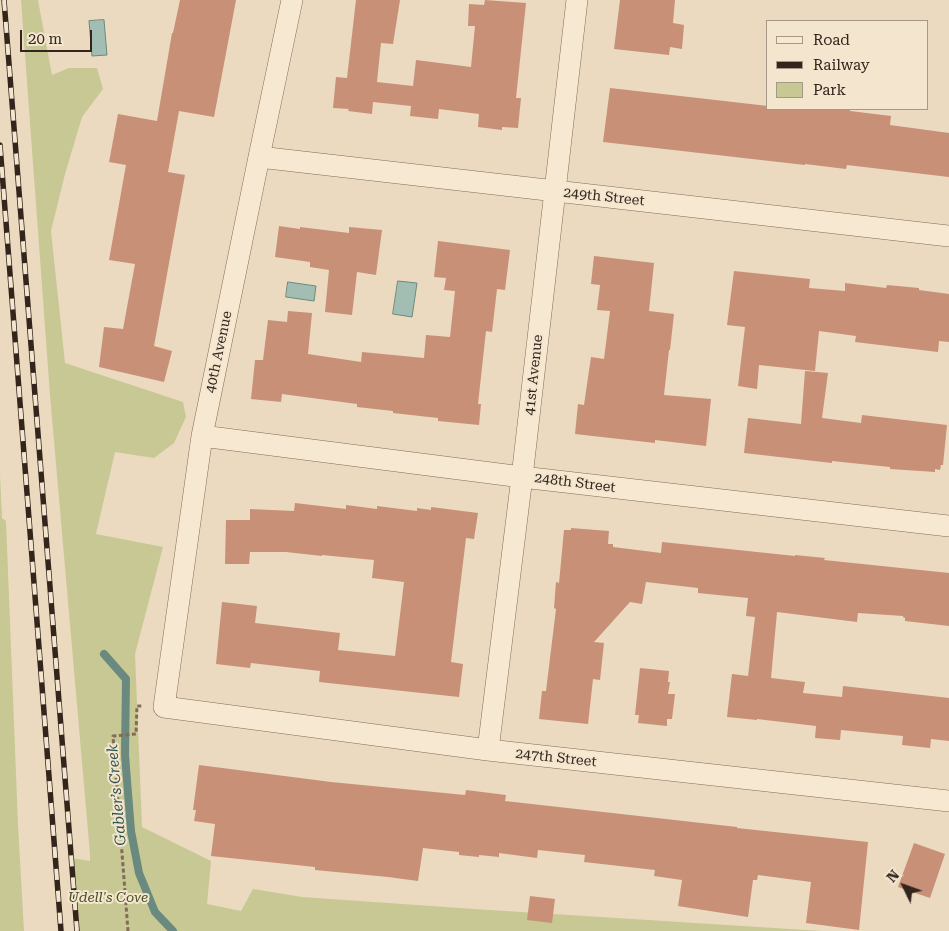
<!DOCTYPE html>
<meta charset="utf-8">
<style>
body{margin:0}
#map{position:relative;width:949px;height:931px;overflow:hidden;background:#ebdabf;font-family:"Roboto Serif",serif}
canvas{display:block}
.legend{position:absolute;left:766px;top:20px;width:162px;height:90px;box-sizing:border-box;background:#f3e5ce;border:1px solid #a69887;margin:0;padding:6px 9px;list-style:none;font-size:15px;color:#33251c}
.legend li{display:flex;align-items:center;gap:10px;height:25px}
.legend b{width:25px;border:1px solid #a69887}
.north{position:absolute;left:879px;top:861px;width:50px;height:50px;-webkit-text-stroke:4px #f3e5ce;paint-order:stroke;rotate:312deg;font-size:14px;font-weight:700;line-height:20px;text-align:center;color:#33251c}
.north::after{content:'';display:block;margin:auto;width:18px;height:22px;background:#33251c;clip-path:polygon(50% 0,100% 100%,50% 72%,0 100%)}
.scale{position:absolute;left:20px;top:30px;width:72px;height:22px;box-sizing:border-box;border:2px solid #33251c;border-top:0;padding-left:6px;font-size:15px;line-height:18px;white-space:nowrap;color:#33251c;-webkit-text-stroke:4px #f3e5ce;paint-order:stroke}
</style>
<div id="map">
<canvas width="949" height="931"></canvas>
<ul class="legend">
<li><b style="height:6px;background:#f7e8d1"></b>Road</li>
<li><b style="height:6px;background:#33251c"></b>Railway</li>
<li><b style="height:14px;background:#c7c894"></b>Park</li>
</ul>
<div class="north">N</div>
<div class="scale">20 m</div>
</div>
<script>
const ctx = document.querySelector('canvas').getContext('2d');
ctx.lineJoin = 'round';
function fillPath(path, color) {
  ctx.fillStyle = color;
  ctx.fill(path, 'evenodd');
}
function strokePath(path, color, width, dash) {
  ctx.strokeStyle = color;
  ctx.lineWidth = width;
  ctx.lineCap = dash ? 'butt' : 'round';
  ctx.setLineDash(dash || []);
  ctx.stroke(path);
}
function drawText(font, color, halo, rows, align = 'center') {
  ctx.font = font + ' "Roboto Serif",serif';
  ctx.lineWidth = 4;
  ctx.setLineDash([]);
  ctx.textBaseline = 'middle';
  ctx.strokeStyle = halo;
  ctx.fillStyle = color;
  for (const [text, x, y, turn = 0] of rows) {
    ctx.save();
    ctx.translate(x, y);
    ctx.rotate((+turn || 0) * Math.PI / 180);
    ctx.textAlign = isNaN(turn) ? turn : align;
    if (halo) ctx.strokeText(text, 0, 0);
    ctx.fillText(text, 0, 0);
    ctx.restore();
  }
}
fillPath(new Path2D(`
 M21,0H38L52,75L69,68H97L103,89L82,117L65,174L51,231L65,363L183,402L186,417L174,443L154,458L115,452L96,534L163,547L135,654L142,827L211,861L207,904L241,911L253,889L302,897L474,909L822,931H77L72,858L90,861V854L50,395Z
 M0,474L2,518L6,521L18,825L24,931H0Z`), '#c7c894');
const water = new Path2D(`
 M104,20L107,55L92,56L89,21Z
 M398,281L417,283L412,317L393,314Z
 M288,282L316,286L314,301L286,297Z`);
fillPath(water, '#a2bdb2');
strokePath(water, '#6a8a7f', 1);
strokePath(new Path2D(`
 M104,654L126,679L125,755L131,831L139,873L155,912L173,931`), '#6a8a7f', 8);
fillPath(new Path2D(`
 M180,0H236L214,117L179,111L168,172L185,175L154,346L172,351L164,382L99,367L104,327L123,329L135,264L109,260L126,165L109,162L118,114L157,121L172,33H173Z
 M356,0H400L393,44L381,43L377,82L413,86L416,60L471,67L475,26H468L469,4L484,5L485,0L526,3L516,98H521L518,128L502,127V130L478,127L479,114L439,109L438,119L410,116L411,106L373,102L372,114L348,111L349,109L333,108L336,77L347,78Z
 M620,0H675L673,23L684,25L682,49L670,47L669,55L614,49Z
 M610,88L768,106V109H850V111L891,116L890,125L949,133V177L847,165L846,169L805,164V165L603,142Z
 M279,226L300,229V227L349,233V227L382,230L376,275L357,272L352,315L325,312L329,270L310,267V262L275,257Z
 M438,241L510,250L505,290L497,289L492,332L486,331L478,404H481L479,425L438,421V418L393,413V411L357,407V404L282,394L281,402L251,399L255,360H263L268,320L287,322L288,311L312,313L308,354L361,362L362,352L424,358L426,335L450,337L455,291L444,290L446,278L434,277Z
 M594,256L654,263L649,311L674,314L670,350H669L664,395L711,399L706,446L655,440V443L575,434L578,404L584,405L591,357L604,359L610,311L597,310L600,285L591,284Z
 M734,271L810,279L809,288L845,291V283L886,288L887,285L919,288V290L949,294V342L939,341L938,352L855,342L856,336L819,331L815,371L759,365L757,389L738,386L745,327L727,325Z
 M805,371L828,373L822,418L861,423L862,415L947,425L943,465H941L940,470L935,469V472L890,469V467L832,461V463L744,453L748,418L801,424Z
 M295,503L346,509V505L377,509V506L417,511V508L431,510V507L478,513L474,539L466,538L451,662L463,664L459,697L319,682L320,671L251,663L250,668L216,664L222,602L257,606L255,623L340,633L338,650L395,656L404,582L372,578L374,560L322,555V556L286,552H250L249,564H225L226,520H250V509L294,511Z
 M571,528L609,531L608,544H613V547L661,553L662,542L795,556V555L825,558L824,560L949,573V626L905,621V618L903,617V616L858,613L857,622L777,612L771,678L805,682L803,693L842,697L843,686L949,698V741L931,739L930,748L902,745L903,736L841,730L840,740L815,738L816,726L757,719V720L727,717L732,674L748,676L755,617L746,616L748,598L698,593V588L646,582L642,604L630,602L594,642L604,643L600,680L593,679L588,724L539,719L542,691H546L556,609L554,608L556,582L559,583L564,530H571Z
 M640,668L669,671L668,682H670L668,694H675L672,719H667V726L638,723L639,715H635Z
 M199,765L331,782L465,795L466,790L506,795L505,801L737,827V828L868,842L859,930L806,923L811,882L758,875L757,880H753L748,917L678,906L682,880L654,876L655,870L584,862L585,855L538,850L537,858L499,853V857L479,855V857L459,855V852L423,848L418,881L388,877L315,870V867L211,856L215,824L194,821L196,810H193Z
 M914,843L945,854L930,898L898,887Z
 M530,896L555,899L552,923L527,920Z`), '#c89076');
const minor = new Path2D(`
 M292,0L259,157L202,436L164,707L488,750L949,801
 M259,157L949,236
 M202,436L522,477L949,526
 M488,750L522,477L577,0`);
strokePath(minor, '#836b58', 22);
strokePath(new Path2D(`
 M128,931L113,736L136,734L137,706H142`), '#836b58', 3, [4, 2.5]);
strokePath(minor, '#f7e8d1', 21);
const rail = new Path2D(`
 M4,0L77,931
 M0,145L61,931`);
strokePath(rail, '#33251c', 5.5);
strokePath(rail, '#f3e5ce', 4, [11]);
drawText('14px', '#33251c', '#f3e5ce', [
 ["249th Street",604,197,6],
 ["40th Avenue",219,352,-78],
 ["41st Avenue",534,375,-84],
 ["248th Street",575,483,7],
 ["247th Street",556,758,6]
]);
drawText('italic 14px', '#484f24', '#f3e5ce', [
 ["Udell's Cove",108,898]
]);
drawText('italic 15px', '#2c524c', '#f3e5ce', [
 ["Gabler’s Creek",117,795,-95]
]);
</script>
